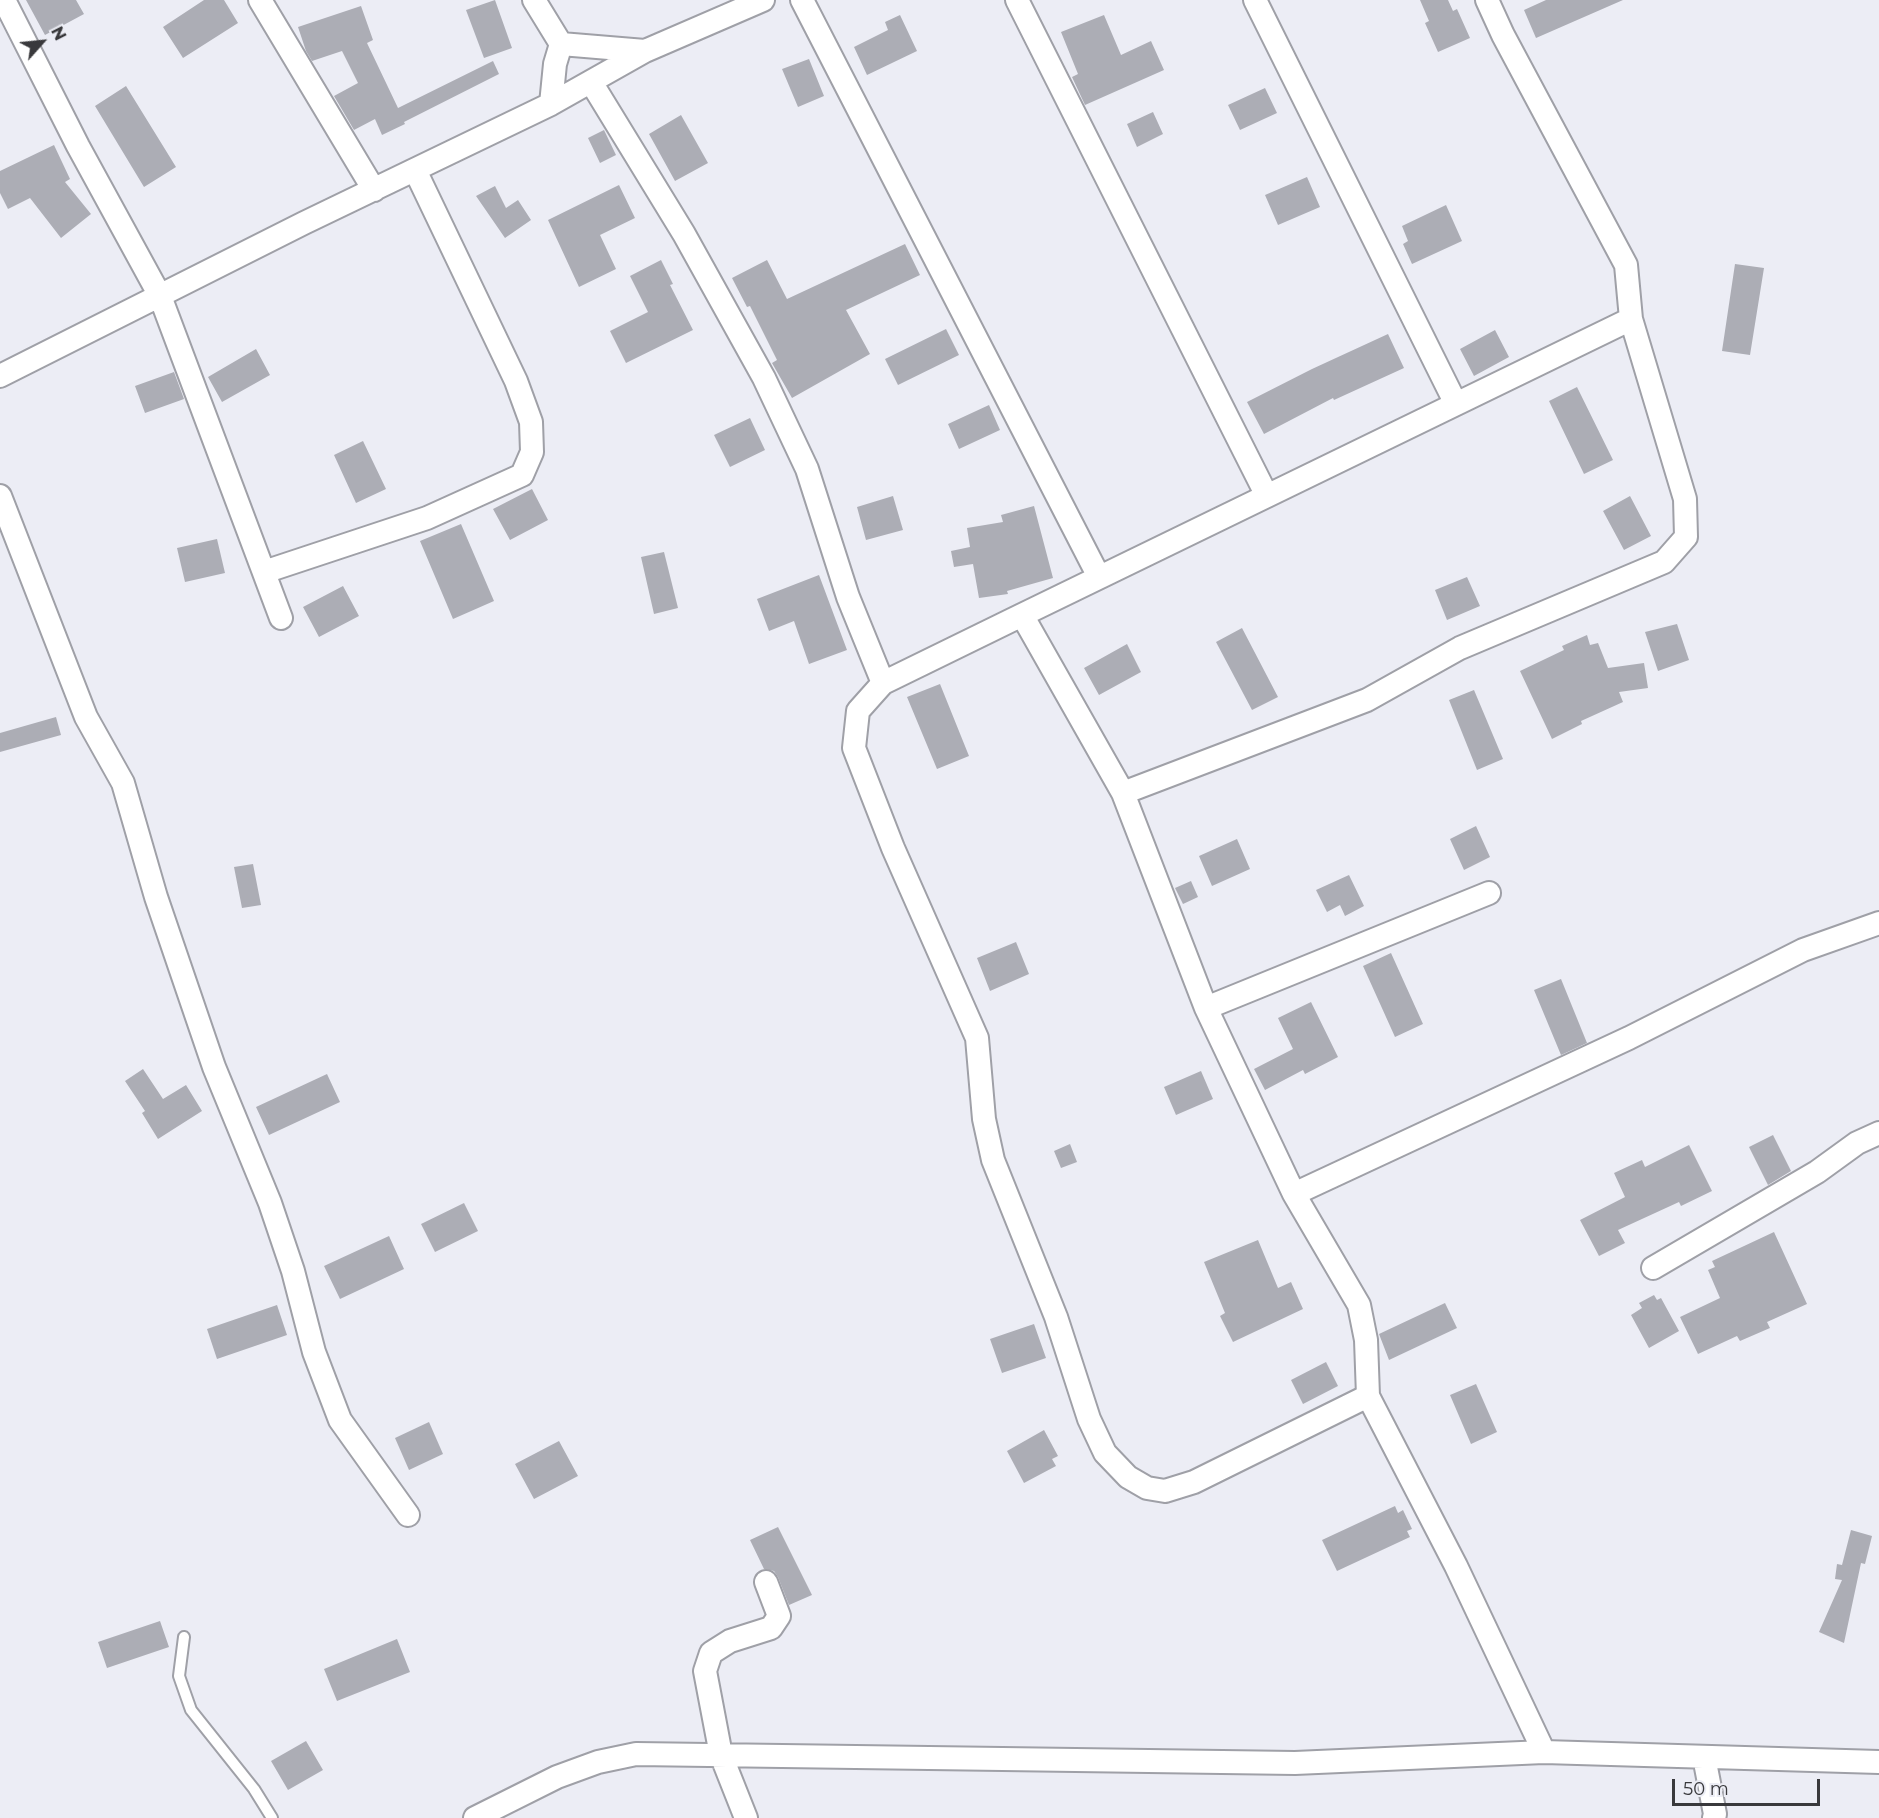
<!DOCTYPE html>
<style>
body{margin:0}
#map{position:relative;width:1879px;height:1818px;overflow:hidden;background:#ecedf5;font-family:Montserrat,sans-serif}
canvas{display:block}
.north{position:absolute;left:12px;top:12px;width:60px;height:60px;-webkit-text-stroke:4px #ecedf5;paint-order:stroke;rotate:63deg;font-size:16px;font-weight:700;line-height:24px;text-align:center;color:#39393c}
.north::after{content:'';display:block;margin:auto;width:21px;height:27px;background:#39393c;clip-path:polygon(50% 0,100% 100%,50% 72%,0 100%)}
.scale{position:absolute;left:1672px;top:1779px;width:148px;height:27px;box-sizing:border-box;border:3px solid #39393c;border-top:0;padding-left:8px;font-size:18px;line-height:21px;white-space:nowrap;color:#39393c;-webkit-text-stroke:4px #ecedf5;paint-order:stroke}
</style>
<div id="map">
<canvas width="1879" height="1818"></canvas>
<div class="north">N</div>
<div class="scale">50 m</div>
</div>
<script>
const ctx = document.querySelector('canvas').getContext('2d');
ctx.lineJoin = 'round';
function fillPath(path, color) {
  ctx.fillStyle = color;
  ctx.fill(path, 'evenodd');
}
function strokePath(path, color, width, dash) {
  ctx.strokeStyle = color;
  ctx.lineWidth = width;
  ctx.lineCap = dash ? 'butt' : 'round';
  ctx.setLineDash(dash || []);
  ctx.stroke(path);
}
fillPath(new Path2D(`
 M26,0H76L84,14L45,35Z
 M204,0H224L238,23L183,58L163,27Z
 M495,0L512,48L484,58L466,10Z
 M1420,0H1448L1453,11L1457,9L1470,38L1438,52L1425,23L1429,21Z
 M1546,0H1623L1536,38L1524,10Z
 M361,6L373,40L367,43L398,108L493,61L499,74L404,122L405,124L382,135L375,119L354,130L334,96L358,83L342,51L312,61L306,51L298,27Z
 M900,15L917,51L867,75L854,47L888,30L885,22Z
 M1104,15L1121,55L1151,41L1164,70L1085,105L1072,77L1078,74L1061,32Z
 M809,59L824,96L798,107L782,69Z
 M126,86L176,167L144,187L95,106Z
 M1265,88L1277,113L1240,130L1228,105Z
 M1153,112L1163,134L1137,147L1127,124Z
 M681,115L708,163L675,181L649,134Z
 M604,130L616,155L600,163L588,138Z
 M54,145L70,179L65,182L91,214L61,238L30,198L8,209L0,193V171Z
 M1307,177L1320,207L1278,225L1265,195Z
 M619,185L635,218L600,235L616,269L579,287L548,220Z
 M495,186L506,208L518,200L531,220L505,238L476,196Z
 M1446,205L1462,241L1412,264L1403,244L1408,241L1402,226Z
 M905,244L920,275L846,310L870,354L792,398L772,363L777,360L750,306L747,307L732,278L767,260L787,299Z
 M661,260L673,284L670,285L693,330L626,363L610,331L648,312L630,276Z
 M1735,264L1764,268L1750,355L1722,351Z
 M946,329L959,355L898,385L885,359Z
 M1495,330L1509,357L1474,376L1460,349Z
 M1388,334L1404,368L1334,400L1333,398L1264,434L1247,402L1312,369Z
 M256,349L270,375L222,402L208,377Z
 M174,372L184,399L145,413L135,386Z
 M1577,387L1613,460L1584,474L1549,401Z
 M989,405L1000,430L959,449L948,424Z
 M750,418L765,450L730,467L714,435Z
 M363,441L386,489L356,503L334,455Z
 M532,489L548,520L510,540L493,509Z
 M893,496L903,530L866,540L857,507Z
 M1630,496L1651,536L1624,550L1603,511Z
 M1034,506L1053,578L1007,591L1008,594L979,598L973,564L954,567L951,551L970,547L967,528L1003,522L1001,515Z
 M461,524L494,601L453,619L420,541Z
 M217,539L225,573L185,582L177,548Z
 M664,552L678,608L654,614L641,557Z
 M819,575L847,650L809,664L794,621L769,631L757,599Z
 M1467,577L1480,606L1447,620L1435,590Z
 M343,586L359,616L319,637L303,607Z
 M1677,624L1689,660L1658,671L1645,632Z
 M1242,628L1278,697L1252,710L1216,642Z
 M1587,635L1590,645L1598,643L1608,668L1644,663L1648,688L1619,692L1623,702L1581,721L1582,724L1552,739L1520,671L1564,650L1562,646Z
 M1127,644L1141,672L1099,695L1084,668Z
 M940,684L969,756L937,769L907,697Z
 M1474,690L1503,759L1477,770L1449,700Z
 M56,717L61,735L0,752V733Z
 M1476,826L1490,857L1464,870L1450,839Z
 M1237,839L1250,869L1212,886L1199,856Z
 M253,864L261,905L242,908L234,867Z
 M1349,875L1364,906L1345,916L1340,905L1327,912L1316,890Z
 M1191,881L1198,897L1183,904L1175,888Z
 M1016,942L1029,974L990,991L977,958Z
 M1391,953L1423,1024L1395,1037L1363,966Z
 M1561,979L1587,1043L1561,1055L1534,990Z
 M1311,1002L1338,1057L1305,1074L1303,1070L1265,1090L1254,1069L1293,1049L1278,1018Z
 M143,1069L163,1099L186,1085L202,1111L158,1139L142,1113L145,1111L125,1081Z
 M1201,1071L1213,1099L1176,1115L1164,1087Z
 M327,1074L340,1102L269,1135L256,1107Z
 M1773,1135L1791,1171L1768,1185L1749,1147Z
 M1070,1144L1077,1162L1061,1168L1054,1151Z
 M1689,1145L1712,1191L1681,1206L1679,1202L1618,1230L1625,1243L1599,1256L1580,1220L1625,1197L1614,1173L1642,1160L1645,1167Z
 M464,1203L478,1231L435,1252L421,1224Z
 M1774,1232L1807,1304L1767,1322L1770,1328L1740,1341L1737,1336L1698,1354L1680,1317L1720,1298L1708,1270L1715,1267L1712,1261Z
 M389,1236L404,1269L340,1299L324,1266Z
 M1258,1240L1278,1288L1291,1282L1303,1309L1233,1342L1220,1316L1225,1313L1204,1262Z
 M1654,1295L1657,1300L1661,1298L1679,1331L1649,1348L1631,1315L1642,1308L1639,1303Z
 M1445,1303L1457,1328L1389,1360L1379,1334Z
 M277,1305L287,1335L217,1359L207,1329Z
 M1034,1324L1046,1358L1002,1373L990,1339Z
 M1326,1362L1338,1386L1303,1404L1291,1380Z
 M1476,1384L1497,1432L1471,1444L1450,1395Z
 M429,1422L443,1454L409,1470L395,1438Z
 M1044,1430L1058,1456L1052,1459L1056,1466L1024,1483L1007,1451Z
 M559,1441L578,1476L534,1499L515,1464Z
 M1395,1506L1398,1513L1403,1510L1412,1529L1407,1531L1410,1537L1337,1571L1322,1540Z
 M778,1527L812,1595L789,1605L778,1577L774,1571L764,1569L750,1540Z
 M1851,1530L1872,1536L1865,1564L1861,1563L1844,1643L1819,1632L1842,1580L1835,1579L1837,1564L1842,1565Z
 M160,1621L169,1647L107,1668L98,1642Z
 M397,1639L410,1672L337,1701L324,1669Z
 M306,1741L323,1770L288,1790L271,1761Z`), '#acadb5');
const service = new Path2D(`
 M184,1637L179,1676L191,1710L254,1789L272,1818`);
const minor = new Path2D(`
 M4,0L78,146L160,296L281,618
 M260,0L374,190
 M534,0L561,44L645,51L763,0
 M802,0L1099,577
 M1017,0L1267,496
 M1255,0L1456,404
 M591,82L684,234L764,378L807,469L848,597L883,683L1022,615L1123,793L1367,700L1460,648L1664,562L1686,537L1685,499L1631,319L1626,265L1503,35L1487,0
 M551,104L555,64L561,44
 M0,376L304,223L551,104L645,51
 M0,496L86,717L123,783L156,897L214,1067L270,1203L293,1271L314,1352L340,1420L408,1515
 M264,572L427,518L522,475L532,452L531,422L516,381L415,170
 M1022,615L1631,319
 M883,683L858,711L854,748L893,848L977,1038L984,1119L993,1160L1056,1317L1089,1419L1105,1453L1128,1477L1147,1488L1165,1491L1194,1482L1368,1396L1366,1340L1359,1305L1294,1194
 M1123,793L1206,1008L1294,1194L1629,1038L1803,950L1879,923
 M1206,1008L1489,893
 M1653,1268L1817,1172L1857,1143L1879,1133
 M1368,1396L1456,1566L1544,1752
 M1704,1757L1715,1814L1714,1818
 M475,1818L557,1777L598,1762L636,1754L1295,1763L1544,1752L1879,1762
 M746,1818L721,1755L705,1671L711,1653L730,1641L771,1628L779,1616L766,1582`);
strokePath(service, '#9fa0a7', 14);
strokePath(minor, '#9fa0a7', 26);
strokePath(service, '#fff', 10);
strokePath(minor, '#fff', 22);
</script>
